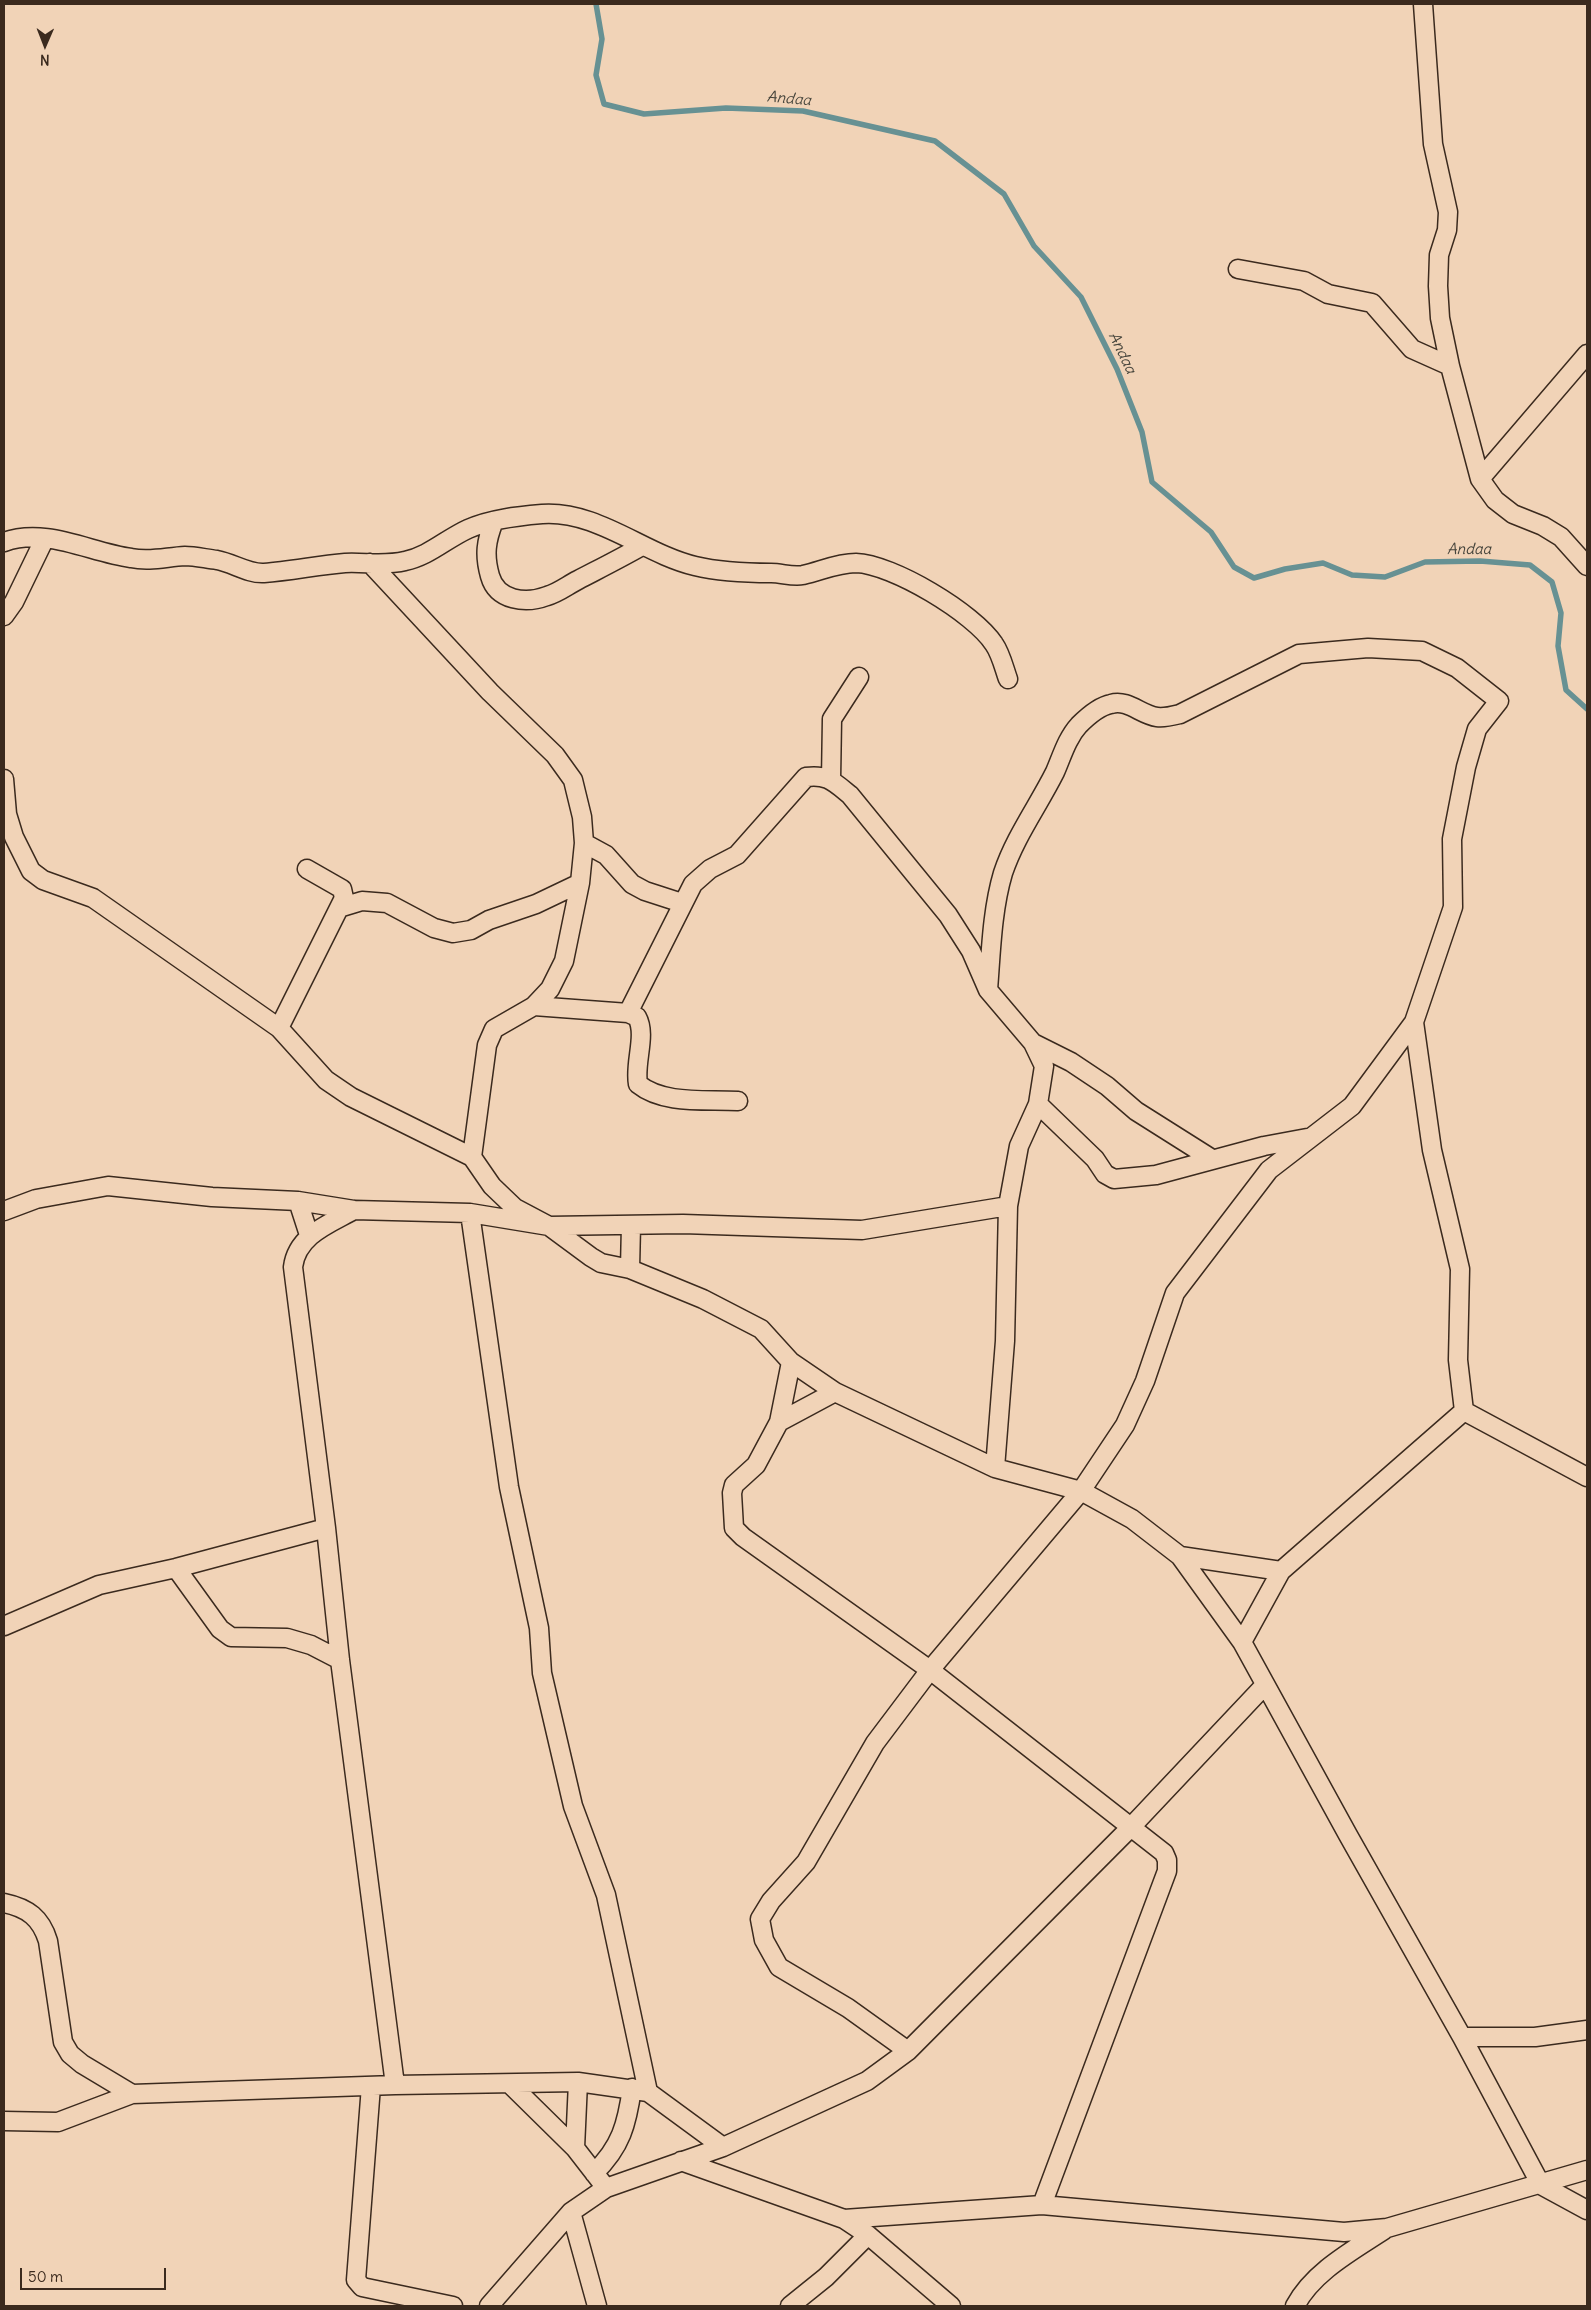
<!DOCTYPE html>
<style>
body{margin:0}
#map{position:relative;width:1591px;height:2310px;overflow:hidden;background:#f1d3b7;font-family:Delius,sans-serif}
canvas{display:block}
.frame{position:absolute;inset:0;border:5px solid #3b2a1e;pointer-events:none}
.north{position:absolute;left:20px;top:20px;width:50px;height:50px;-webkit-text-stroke:4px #f1d3b7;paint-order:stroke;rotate:181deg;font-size:14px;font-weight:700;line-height:20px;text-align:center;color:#3b2a1e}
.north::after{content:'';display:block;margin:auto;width:18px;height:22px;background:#3b2a1e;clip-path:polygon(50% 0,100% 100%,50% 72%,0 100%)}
.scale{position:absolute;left:20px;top:2268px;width:146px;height:22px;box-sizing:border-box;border:2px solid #3b2a1e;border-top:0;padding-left:6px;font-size:15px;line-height:18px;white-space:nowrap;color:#3b2a1e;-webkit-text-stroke:4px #f1d3b7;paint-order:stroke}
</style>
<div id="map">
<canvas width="1591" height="2310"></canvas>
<div class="frame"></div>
<div class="north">N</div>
<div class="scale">50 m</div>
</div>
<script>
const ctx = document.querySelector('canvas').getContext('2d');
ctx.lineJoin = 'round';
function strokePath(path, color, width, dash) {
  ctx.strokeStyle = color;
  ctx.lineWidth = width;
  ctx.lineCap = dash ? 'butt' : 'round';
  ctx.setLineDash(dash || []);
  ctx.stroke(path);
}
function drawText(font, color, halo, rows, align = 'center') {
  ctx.font = font + ' Delius,sans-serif';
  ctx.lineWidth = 4;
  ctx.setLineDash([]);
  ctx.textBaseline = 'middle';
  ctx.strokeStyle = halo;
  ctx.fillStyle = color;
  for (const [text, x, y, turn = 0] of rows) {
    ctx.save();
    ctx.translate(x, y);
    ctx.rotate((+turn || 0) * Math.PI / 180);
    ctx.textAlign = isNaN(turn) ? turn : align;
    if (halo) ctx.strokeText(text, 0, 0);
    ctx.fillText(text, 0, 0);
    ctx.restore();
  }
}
strokePath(new Path2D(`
 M596,4L602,39L596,75L604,104L644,114L726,108L803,111L935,141L1004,194L1034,246L1081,297L1117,369L1142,432L1152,482L1211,532L1234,567L1254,578L1285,569L1323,563L1352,575L1385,577L1425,562L1480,561L1530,565L1552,582L1561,613L1558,646L1566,690L1587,709`), '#679193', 5.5);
const street = new Path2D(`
 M1423,4L1433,144L1448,212L1447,230L1439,255L1438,286L1440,318L1450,366L1480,479L1495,500L1513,514L1543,526L1561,537L1587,566
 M1238,269L1304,281L1328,294L1372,303L1412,349L1450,366
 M1480,479L1587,354
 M494,521C486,541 484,555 490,576C497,601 526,604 547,596C558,593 568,585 578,580C599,569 621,558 642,546
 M4,542C46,527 89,552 131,558C150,562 166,557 185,556C195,556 207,559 217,560C233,563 248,574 264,573C291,571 319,565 345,563C365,562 385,566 405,561C429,556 446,539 468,529C490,519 518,516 542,514C597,510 644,554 695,566C720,572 745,573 771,573C782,573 792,577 803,575C821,571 837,563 856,563C892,564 974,613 994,644C1001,654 1004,668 1008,679
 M370,563L490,692L555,755L573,780L582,817L584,843L580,883L564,961L550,989L534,1006L494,1029L487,1045L472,1157L492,1186L515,1208L549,1226L591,1257L601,1263L630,1269L703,1299L761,1329L791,1362L835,1392L995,1468L1081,1491L1132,1519L1180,1556L1242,1642L1348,1835L1462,2037L1541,2185L1587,2210
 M4,616L14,602L45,538
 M4,779L7,814L14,837L31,871L43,880L93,898L279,1028L326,1080L351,1097L472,1157
 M831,780L832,719L859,677
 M584,843L606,855L632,884L645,891L682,903
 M339,908L362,901L387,903L434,928L453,933L471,930L489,920L536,904L580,883
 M988,990C991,952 992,910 1003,873C1015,837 1038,806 1055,772C1062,756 1067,738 1079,725C1087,717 1100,706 1111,704C1128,699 1141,715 1157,717C1165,718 1172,716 1180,714L1299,654L1368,648L1422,651L1457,668L1499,701L1477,729L1466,767L1452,839L1453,907L1414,1022L1432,1150L1460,1269L1458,1360L1464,1411
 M534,1006L628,1013L637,1017C647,1035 634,1063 638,1084C664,1105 706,1099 738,1101
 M628,1013L693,884L710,869L737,855L806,777C827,774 834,782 850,795L948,915L971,951L988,990L1033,1043L1044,1066L1038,1104L1019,1146L1008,1206L1005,1341L995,1468
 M279,1028L344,898L342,889L307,869
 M1033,1043L1071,1062L1107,1086L1136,1111L1212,1159
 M1038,1104L1095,1159L1105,1174L1114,1179L1156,1175L1264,1146L1307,1138
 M298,1201L309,1235
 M354,1210C329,1224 297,1235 293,1267L326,1528L340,1660L395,2085
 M4,1211L36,1199L108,1186L212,1197L298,1201L354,1210L470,1213L549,1226L683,1224L862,1230L1008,1206
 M470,1213L509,1487L539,1628L542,1673L573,1806L606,1895L648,2092L723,2147
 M630,1269L631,1225
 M791,1362L779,1422L756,1465L734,1485L732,1493L734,1528L743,1537L930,1670L1164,1853L1167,1860V1871L1042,2205
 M1464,1411L1587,1477
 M779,1422L835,1392
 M1180,1556L1281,1571
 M176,1568L220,1629L231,1637L287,1638L311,1645L340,1660
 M4,1626L99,1585L176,1568L326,1528
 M1242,1642L1281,1571L1464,1411
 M4,1903C28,1908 41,1918 48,1941L63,2042L70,2054L82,2064L132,2094
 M1462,2037H1535L1587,2030
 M908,2051L848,2008L779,1967L764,1940L760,1919L771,1901L806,1862L875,1743L930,1670L1081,1491L1125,1425L1145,1381L1175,1293L1269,1170L1352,1106L1414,1022
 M510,2084L575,2148L606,2188
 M371,2086L356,2280L362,2287L453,2306
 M4,2121L58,2122L132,2094L395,2085L578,2082L648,2092
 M575,2148L578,2082
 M681,2161L844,2219L868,2235L951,2306
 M594,2173C621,2147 627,2124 632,2088
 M571,2212L597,2306
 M844,2219L1042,2205L1344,2232L1387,2228L1587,2170
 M489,2306L571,2212L606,2188L723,2147L867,2081L908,2051L1131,1827L1265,1685
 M790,2306L826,2277L868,2235
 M1295,2306C1313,2272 1352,2251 1384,2230`);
strokePath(street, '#3b2a1e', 21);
strokePath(street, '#f1d3b7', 18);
drawText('italic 15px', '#46443b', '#f1d3b7', [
 ["Andaa",789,99,5],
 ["Andaa",1122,353,64],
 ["Andaa",1469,550]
]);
</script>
